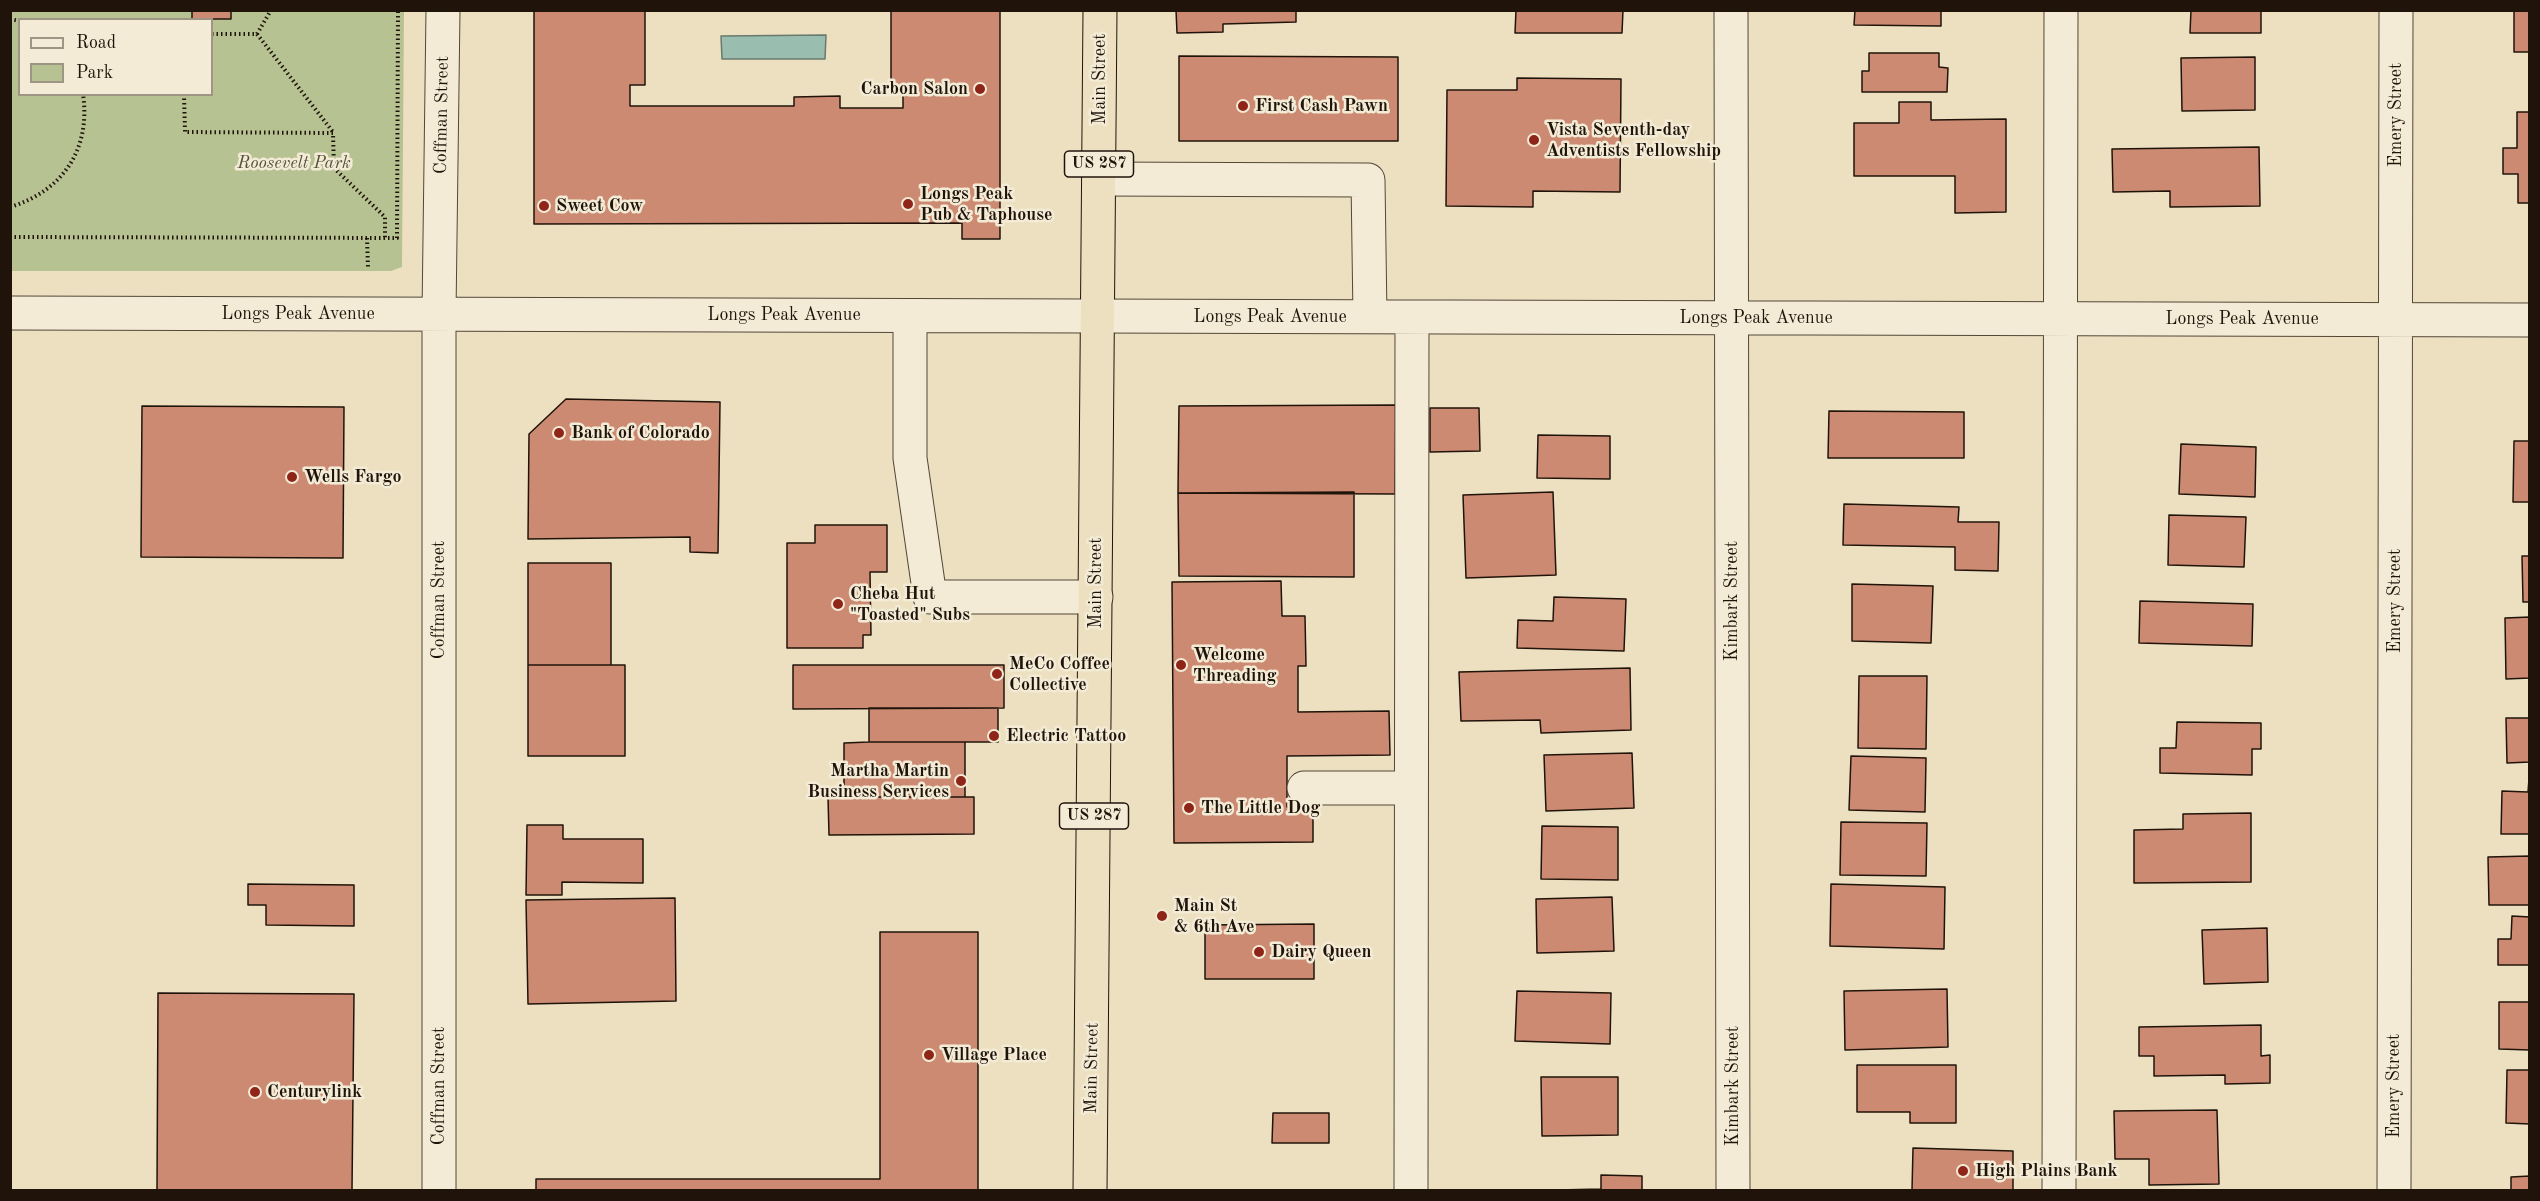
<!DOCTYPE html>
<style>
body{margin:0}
#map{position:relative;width:2540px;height:1201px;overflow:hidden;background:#ece0c0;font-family:"Old Standard TT",serif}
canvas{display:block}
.frame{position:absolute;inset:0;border:12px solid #20140a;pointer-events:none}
.legend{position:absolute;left:18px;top:18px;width:195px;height:78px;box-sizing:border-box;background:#f3ebd6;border:2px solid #9f9584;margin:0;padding:8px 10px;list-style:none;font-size:18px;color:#20140a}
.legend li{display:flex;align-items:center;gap:12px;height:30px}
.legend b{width:30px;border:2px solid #9f9584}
</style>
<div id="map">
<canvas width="2540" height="1201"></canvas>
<div class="frame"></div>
<ul class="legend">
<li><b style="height:8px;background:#f3ebd6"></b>Road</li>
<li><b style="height:16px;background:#b7c293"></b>Park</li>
</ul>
</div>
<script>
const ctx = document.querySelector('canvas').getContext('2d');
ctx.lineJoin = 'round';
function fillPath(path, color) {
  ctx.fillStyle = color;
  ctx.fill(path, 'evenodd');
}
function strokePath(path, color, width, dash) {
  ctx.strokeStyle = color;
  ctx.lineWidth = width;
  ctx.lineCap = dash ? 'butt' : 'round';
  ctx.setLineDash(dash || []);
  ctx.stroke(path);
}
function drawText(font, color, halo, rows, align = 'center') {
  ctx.font = font + ' "Old Standard TT",serif';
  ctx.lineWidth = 5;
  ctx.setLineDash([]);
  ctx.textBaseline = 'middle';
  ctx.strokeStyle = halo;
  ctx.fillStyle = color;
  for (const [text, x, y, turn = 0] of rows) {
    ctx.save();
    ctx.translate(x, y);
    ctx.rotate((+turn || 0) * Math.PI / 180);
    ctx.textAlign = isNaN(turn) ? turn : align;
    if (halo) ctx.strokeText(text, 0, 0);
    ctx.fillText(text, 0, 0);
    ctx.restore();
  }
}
fillPath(new Path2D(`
 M11,11H404L402,267L391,271H11ZM20,20H212V94H20Z`), '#b7c293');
const water = new Path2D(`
 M826,35L825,59H722L721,36Z`);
fillPath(water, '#99bdaf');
strokePath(water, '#69796d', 1.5);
const building = new Path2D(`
 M192,10H231V19H192Z
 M534,10H645V85H630V106H794V97L840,96V108H903V89H891V10H1000V239H962V223L534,224Z
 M1176,10H1296V22L1223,24V32L1177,33Z
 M1516,10H1623L1622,33H1515Z
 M1855,10H1941V26L1854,25Z
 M2191,10H2261V33H2190Z
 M2514,10H2530V52H2514Z
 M1869,53H1939V67L1948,68L1947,92H1862V71H1869Z
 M1179,56L1398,57V141H1179Z
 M2255,57V110L2182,111L2181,58Z
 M1517,78L1621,79L1620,192L1533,191V207L1446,206L1447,90H1517Z
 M1899,102H1931V120L2006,119V212L1955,213V176H1854V123H1899Z
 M2517,112H2530V203H2518V174H2503V148H2517Z
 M2259,147L2260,206L2170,207V191L2113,192L2112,149Z
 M566,399L720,402L718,553L690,552V537L528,539L529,434Z
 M1396,405L1395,494L1178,493L1179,406Z
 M142,406L344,407L343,558L141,557Z
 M1430,408H1479L1480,451L1430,452Z
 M1829,411L1964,412V458H1828Z
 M1538,435L1610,436V479L1537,478Z
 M2514,441H2530V502H2513Z
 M2181,444L2256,447L2255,497L2179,494Z
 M1354,492V577L1179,576L1178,493Z
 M1553,492L1556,575L1466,578L1463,495Z
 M1844,504L1959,507L1958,522H1999L1998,571L1955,570V547L1843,545Z
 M2169,515L2246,517L2244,567L2168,565Z
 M815,525H887V572H870L871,635H863V648H787V543H815Z
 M2522,556H2530V602H2523Z
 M528,563H611V665H528Z
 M1281,581L1282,616H1305L1306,666H1298V712L1389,711L1390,755L1287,756V807H1313V842L1174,843L1172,582Z
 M1852,584L1933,586L1931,643L1852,641Z
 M1554,597L1626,599L1624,651L1517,648L1518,620L1553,621Z
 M2140,601L2253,604L2252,646L2139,643Z
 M2530,617V678L2506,679L2505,618Z
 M528,665H625V756H528Z
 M793,665H1004V708L793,709Z
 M1630,668L1631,730L1541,733L1540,720L1461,721L1459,672Z
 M1859,676H1927L1926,749L1858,748Z
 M869,708H998V742H869Z
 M2506,718H2530V762L2507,763Z
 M2177,722L2261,723V749H2252V775L2160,773V748H2176Z
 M869,742H965V797H844V743Z
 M1632,753L1634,808L1546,811L1544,755Z
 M1851,756L1926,758L1925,812L1849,810Z
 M2529,779L2530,834H2501L2502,791L2528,792Z
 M828,797H974V834L829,835Z
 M2251,813V882L2134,883V830L2183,829V814Z
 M1841,822L1927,823L1926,876L1840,875Z
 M527,825H563V839H643V883L562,882V895H526Z
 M1542,826L1618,827V880L1541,879Z
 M2530,856V905H2489L2488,857Z
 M248,884L354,885V926L266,925V905H248Z
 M1831,884L1945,887L1944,949L1830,946Z
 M1612,897L1614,951L1537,953L1536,899Z
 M675,898L676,1001L528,1004L526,900Z
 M2512,916L2530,917V965H2498V939H2511Z
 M1314,924V979H1205V925Z
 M2267,928L2268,982L2204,984L2202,930Z
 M880,932H978V1190H536V1179H880Z
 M1947,989L1948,1047L1845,1050L1844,991Z
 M1517,991L1611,993L1610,1044L1515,1041Z
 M158,993L354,994L352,1190H157Z
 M2499,1002H2530V1050L2499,1049Z
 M2261,1025V1056L2270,1055V1083L2225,1084V1075L2154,1076V1056H2139V1027Z
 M1857,1065H1956V1123H1910V1112H1857Z
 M2507,1070H2530V1124L2506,1123Z
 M1541,1077H1618V1135L1542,1136Z
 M2217,1110L2219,1184L2149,1185V1159H2115L2114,1111Z
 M1273,1113H1329V1143H1272Z
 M1913,1148L2013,1151V1190H1912Z
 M1601,1175L1642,1176V1190H1557L1601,1189Z
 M2530,1176V1190H2511V1177Z`);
fillPath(building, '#cc8a72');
strokePath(building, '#20140a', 1.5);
const minor = new Path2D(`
 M1731,10L1733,1190
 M1099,179L1368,180L1370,317
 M10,313L2530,320
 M910,316V458L930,597H1096
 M1304,788H1411
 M439,1190V314L443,10
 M1411,1190L1412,317
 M2059,1190L2061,10
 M2394,1190L2396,10`);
const highway = new Path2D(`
 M1090,1190L1100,10`);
strokePath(minor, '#534738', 35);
strokePath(highway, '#20140a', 35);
strokePath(new Path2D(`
 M10,19L20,21
 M212,34H257L333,132
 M257,34L271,10
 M184,94L185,132L333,133L334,168L385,217V238
 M10,207C63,191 91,149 83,94
 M10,237L397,238L398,10
 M367,238L368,267`), '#20140a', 4, [1.5, 3]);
strokePath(minor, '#f3ebd6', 33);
strokePath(highway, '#ece0c0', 33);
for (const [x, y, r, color] of [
 [980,89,6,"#8f2418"],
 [1243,106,6,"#8f2418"],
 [1534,140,6,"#8f2418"],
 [908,204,6,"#8f2418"],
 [544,206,6,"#8f2418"],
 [559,433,6,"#8f2418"],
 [292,477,6,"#8f2418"],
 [838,604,6,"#8f2418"],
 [1181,665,6,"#8f2418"],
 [997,674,6,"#8f2418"],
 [994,736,6,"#8f2418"],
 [961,781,6,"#8f2418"],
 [1189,808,6,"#8f2418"],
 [1162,916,6,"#8f2418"],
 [1259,952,6,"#8f2418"],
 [929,1055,6,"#8f2418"],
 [255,1092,6,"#8f2418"],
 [1963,1171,6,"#8f2418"]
]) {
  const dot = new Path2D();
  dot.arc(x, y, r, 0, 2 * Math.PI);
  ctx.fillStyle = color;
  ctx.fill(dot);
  strokePath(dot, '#f3ebd6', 2);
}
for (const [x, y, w] of [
 [1099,164,69],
 [1094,816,69]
]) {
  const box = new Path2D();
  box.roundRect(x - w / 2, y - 13, w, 26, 4.5);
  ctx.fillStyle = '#f3ebd6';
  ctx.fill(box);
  strokePath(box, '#20140a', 1.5);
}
drawText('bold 16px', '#20140a', null, [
 ["US 287",1099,164],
 ["US 287",1094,816]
]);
drawText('18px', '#20140a', '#f3ebd6', [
 ["Main Street",1100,79,-90],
 ["Coffman Street",442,115,-89],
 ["Emery Street",2396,115,-90],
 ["Longs Peak Avenue",298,314],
 ["Longs Peak Avenue",784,315],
 ["Longs Peak Avenue",1270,317],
 ["Longs Peak Avenue",1756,318],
 ["Longs Peak Avenue",2242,319],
 ["Main Street",1096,583,-90],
 ["Coffman Street",439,600,-90],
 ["Kimbark Street",1732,601,-90],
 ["Emery Street",2395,601,-90],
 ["Main Street",1092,1068,-89],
 ["Coffman Street",439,1086,-90],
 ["Kimbark Street",1733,1086,-90],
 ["Emery Street",2394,1086,-90]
]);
drawText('bold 18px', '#20140a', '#f3ebd6', [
 ["Carbon Salon",968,89,"right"],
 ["First Cash Pawn",1255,106],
 ["Vista Seventh-day",1546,130],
 ["Adventists Fellowship",1546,151],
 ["Longs Peak",920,194],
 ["Pub & Taphouse",920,215],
 ["Sweet Cow",556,206],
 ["Bank of Colorado",571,433],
 ["Wells Fargo",304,477],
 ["Cheba Hut",850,594],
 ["\"Toasted\" Subs",850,615],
 ["Welcome",1193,655],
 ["Threading",1193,676],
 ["MeCo Coffee",1009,664],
 ["Collective",1009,685],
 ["Electric Tattoo",1006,736],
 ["Martha Martin",949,771,"right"],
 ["Business Services",949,792,"right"],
 ["The Little Dog",1201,808],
 ["Main St",1174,906],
 ["& 6th Ave",1174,927],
 ["Dairy Queen",1271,952],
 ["Village Place",941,1055],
 ["Centurylink",267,1092],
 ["High Plains Bank",1975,1171]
], 'left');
drawText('italic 18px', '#55513a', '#f3ebd6', [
 ["Roosevelt Park",294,163]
]);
</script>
